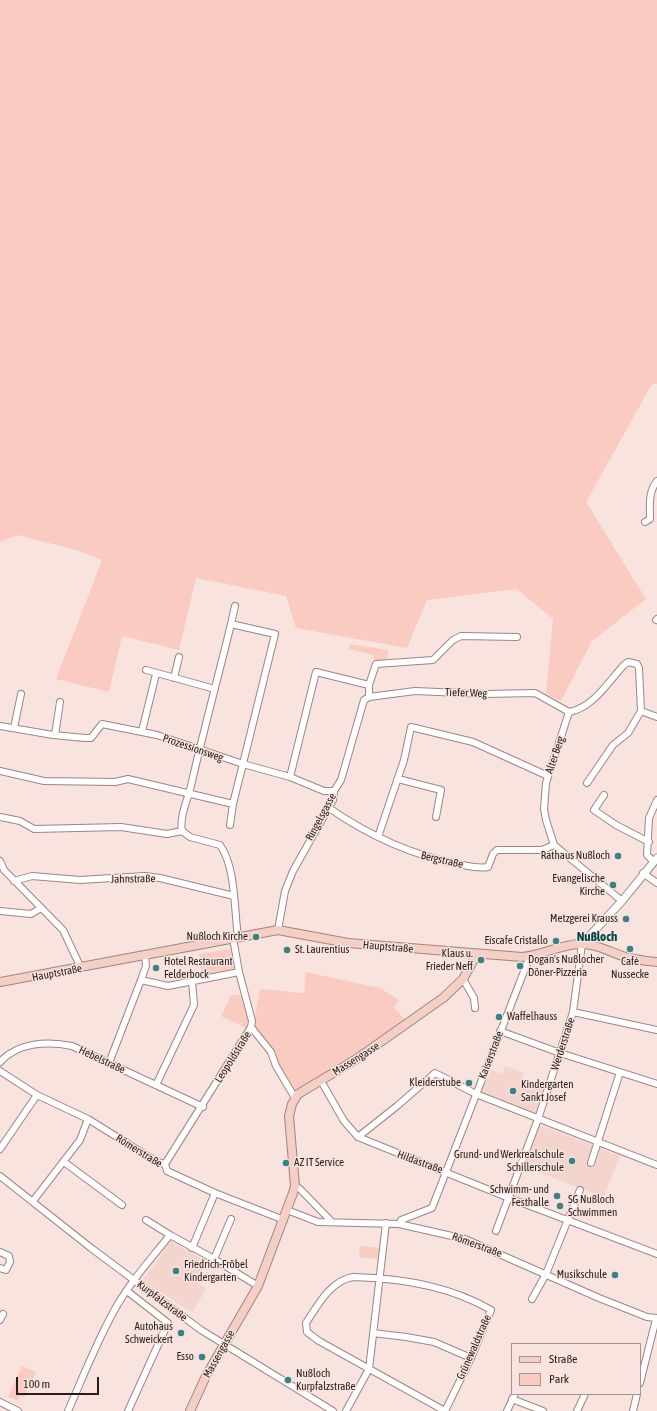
<!DOCTYPE html>
<meta charset="utf-8">
<style>
body{margin:0}
#map{position:relative;width:657px;height:1411px;overflow:hidden;background:#f8e3de;font-family:"Asap Condensed",sans-serif}
canvas{display:block}
.legend{position:absolute;left:511px;top:1343px;width:130px;height:52px;box-sizing:border-box;background:#f8e3de;border:1px solid #a39490;margin:0;padding:5px 7px;list-style:none;font-size:12px;color:#241d1b}
.legend li{display:flex;align-items:center;gap:8px;height:20px}
.legend b{width:20px;border:1px solid #a39490}
.scale{position:absolute;left:16px;top:1377px;width:83px;height:18px;box-sizing:border-box;border:2px solid #241d1b;border-top:0;padding-left:5px;font-size:12px;line-height:14px;white-space:nowrap;color:#241d1b;-webkit-text-stroke:3px #f8e3de;paint-order:stroke}
</style>
<div id="map">
<canvas width="657" height="1411"></canvas>
<ul class="legend">
<li><b style="height:5px;background:#f5cec5"></b>Straße</li>
<li><b style="height:11px;background:#facbc0"></b>Park</li>
</ul>
<div class="scale">100 m</div>
</div>
<script>
const ctx = document.querySelector('canvas').getContext('2d');
ctx.lineJoin = 'round';
function fillPath(path, color) {
  ctx.fillStyle = color;
  ctx.fill(path, 'evenodd');
}
function strokePath(path, color, width, dash) {
  ctx.strokeStyle = color;
  ctx.lineWidth = width;
  ctx.lineCap = dash ? 'butt' : 'round';
  ctx.setLineDash(dash || []);
  ctx.stroke(path);
}
function drawText(font, color, halo, rows, align = 'center') {
  ctx.font = font + ' "Asap Condensed",sans-serif';
  ctx.lineWidth = 3;
  ctx.setLineDash([]);
  ctx.textBaseline = 'middle';
  ctx.strokeStyle = halo;
  ctx.fillStyle = color;
  for (const [text, x, y, turn = 0] of rows) {
    ctx.save();
    ctx.translate(x, y);
    ctx.rotate((+turn || 0) * Math.PI / 180);
    ctx.textAlign = isNaN(turn) ? turn : align;
    if (halo) ctx.strokeText(text, 0, 0);
    ctx.fillText(text, 0, 0);
    ctx.restore();
  }
}
fillPath(new Path2D(`
 M505,1066L524,1073L522,1080L544,1088L535,1114L481,1093L490,1069L502,1074Z
 M540,1125L620,1156L604,1197L524,1167Z
 M171,1241L208,1262L196,1281L206,1289L192,1313L143,1280Z`), '#f3d5ce');
fillPath(new Path2D(`
 M0,0H657V384H652L586,502L646,599L592,641L561,701L546,694L553,619L517,589L427,600L407,648L296,628L286,596L196,578L179,650L122,636L109,692L56,679L102,560L76,550L18,535L0,542Z
 M350,644L388,650L387,661H374V655L349,649Z
 M230,949L235,969L202,976L199,954Z
 M306,972L380,988L399,1000L394,1008L406,1020L393,1031L295,1093L253,1026L260,989L304,993Z
 M231,995H242L248,1020L246,1028L221,1016Z
 M360,1246L380,1248L379,1259L359,1257Z
 M22,1366L36,1372L24,1398L20,1396L18,1401L8,1397Z`), '#facbc0');
const minor = new Path2D(`
 M645,522L650,519C650,506 648,492 657,481
 M656,620L657,619
 M231,624L235,606
 M146,670L215,689
 M174,678L179,657
 M369,697V685L376,664L433,660L453,640L461,636L517,637
 M641,711L657,717
 M569,712L546,783L544,809L546,820L554,845L622,901
 M569,712C593,708 608,682 624,665L628,662L637,664L639,668L641,711L628,733L613,745L587,783
 M0,726L53,735L85,738H91L102,724L157,735L243,764L290,777L324,791H334
 M14,728L21,694
 M142,731L156,674
 M55,735L60,702
 M0,771L44,781L115,782L128,779L233,804L275,634L231,624C218,678 203,732 191,786C188,799 179,817 182,831L190,837L220,845C236,868 234,909 238,937
 M290,777L316,672L369,685
 M398,779L441,790L436,817
 M604,795L594,810L616,825L649,842
 M329,808C368,835 411,855 458,864C467,866 479,869 488,867L493,854L497,850H542L554,845
 M0,817L20,821L34,829L121,827L167,834L182,831
 M230,825L233,804
 M378,837L404,760L411,727L473,742L548,776
 M0,861L4,870L63,930L81,968
 M653,861L647,855L649,818L657,800
 M643,873L657,883
 M14,881L32,876L80,880L145,876L160,878L234,896
 M0,911L31,914L41,908
 M278,930L285,891L293,871L333,800L334,791L341,780L364,700L369,697L415,691L485,694L535,693L569,712
 M463,979L474,998L475,1008
 M141,980L168,986L239,972
 M573,1012L657,1030
 M251,1027L271,1052L276,1066L295,1098
 M500,1031L560,1053L657,1084
 M0,1062C18,1042 48,1041 72,1046L203,1107
 M109,1063L141,980L146,966L145,955
 M0,1071L37,1095L88,1119L157,1162L165,1164
 M321,1081L344,1121L358,1137L509,1198L657,1254
 M156,1085L194,1005L192,981
 M358,1137L397,1106L435,1073L476,1094L657,1165
 M0,1149L37,1095
 M64,1162L122,1205
 M591,1163L620,1072
 M165,1164L251,1027L252,1021L239,972L233,938
 M165,1164L167,1171L215,1193L284,1220
 M0,1176L91,1248L201,1330L333,1411
 M295,1186L300,1189L332,1222
 M33,1201L80,1140L88,1119
 M287,1210L318,1222L399,1224L465,1239L599,1298L647,1317L657,1318
 M146,1220L170,1235
 M399,1224L401,1220L432,1208L530,956
 M496,1231L538,1119L573,1012L582,944
 M192,1248L215,1193
 M0,1252L9,1256L10,1262L6,1270L0,1268
 M214,1259L231,1219
 M353,1277C400,1278 450,1286 491,1310L471,1358L445,1411L319,1341L307,1332L306,1323C318,1305 330,1281 353,1277Z
 M127,1291L168,1323L128,1411
 M532,1299L546,1274L580,1190
 M0,1320L3,1314
 M373,1333L406,1337L434,1342L471,1358
 M640,1383L656,1319
 M512,1399L543,1411
 M0,1402L18,1411
 M68,1411C83,1377 97,1341 115,1309C130,1282 151,1259 170,1235L214,1259L258,1286
 M346,1411L369,1369L386,1223
 M507,1411L515,1394
 M577,1411L585,1394
 M633,1411L637,1394`);
const tertiary = new Path2D(`
 M582,944L622,901L657,858`);
const secondary = new Path2D(`
 M0,982L278,930L348,943L522,957C542,955 560,945 579,944C596,943 611,953 626,957C636,960 647,961 657,962
 M190,1411L206,1376L258,1286L293,1193L295,1186L289,1116L292,1104L298,1094L355,1060L443,998L463,979L477,954`);
strokePath(minor, '#9a8782', 8);
strokePath(tertiary, '#9a8782', 9);
strokePath(secondary, '#9a8782', 10);
strokePath(minor, '#fff', 6);
strokePath(tertiary, '#fff', 7);
strokePath(secondary, '#f5cec5', 8);
for (const [x, y, r, color] of [
 [618,856,4,"#3a8285"],
 [613,885,4,"#3a8285"],
 [626,919,4,"#3a8285"],
 [256,937,4,"#3a8285"],
 [556,941,4,"#3a8285"],
 [630,949,4,"#3a8285"],
 [287,950,4,"#3a8285"],
 [481,960,4,"#3a8285"],
 [520,966,4,"#3a8285"],
 [156,968,4,"#3a8285"],
 [499,1017,4,"#3a8285"],
 [469,1083,4,"#3a8285"],
 [513,1091,4,"#3a8285"],
 [572,1161,4,"#3a8285"],
 [286,1163,4,"#3a8285"],
 [557,1196,4,"#3a8285"],
 [560,1206,4,"#3a8285"],
 [176,1271,4,"#3a8285"],
 [615,1275,4,"#3a8285"],
 [181,1333,4,"#3a8285"],
 [202,1357,4,"#3a8285"],
 [288,1380,4,"#3a8285"]
]) {
  const dot = new Path2D();
  dot.arc(x, y, r, 0, 2 * Math.PI);
  ctx.fillStyle = color;
  ctx.fill(dot);
  strokePath(dot, '#f8e3de', 1.5);
}
drawText('11px', '#241d1b', '#f8e3de', [
 ["Tiefer Weg",466,693,2],
 ["Prozessionsweg",193,748,19],
 ["Alter Berg",555,755,-71],
 ["Ringelsgasse",321,817,-62],
 ["Bergstraße",442,860,13],
 ["Jahnstraße",133,879,-1],
 ["Hauptstraße",388,947,5],
 ["Hauptstraße",57,973,-11],
 ["Werderstraße",563,1044,-72],
 ["Kaiserstraße",491,1055,-69],
 ["Leopoldstraße",233,1057,-58],
 ["Massengasse",356,1059,-32],
 ["Hebelstraße",102,1060,25],
 ["Römerstraße",139,1151,32],
 ["Hildastraße",420,1162,20],
 ["Römerstraße",477,1245,20],
 ["Kurpfalzstraße",162,1301,37],
 ["Grünewaldstraße",474,1347,-66],
 ["Massengasse",219,1354,-61]
]);
drawText('11px', '#241d1b', '#f8e3de', [
 ["Rathaus Nußloch",610,856],
 ["Evangelische",605,879],
 ["Kirche",605,892],
 ["Metzgerei Krauss",618,919],
 ["Nußloch Kirche",248,937],
 ["Eiscafe Cristallo",548,941],
 ["St. Laurentius",295,950,"left"],
 ["Klaus u.",473,954],
 ["Frieder Neff",473,967],
 ["Dogan's Nußlocher",528,960,"left"],
 ["Döner-Pizzeria",528,973,"left"],
 ["Hotel Restaurant",164,962,"left"],
 ["Felderbock",164,975,"left"],
 ["Café",630,962,"center"],
 ["Nussecke",630,975,"center"],
 ["Waffelhauss",507,1017,"left"],
 ["Kleiderstube",461,1083],
 ["Kindergarten",521,1085,"left"],
 ["Sankt Josef",521,1098,"left"],
 ["Grund- und Werkrealschule",564,1155],
 ["Schillerschule",564,1168],
 ["AZ IT Service",294,1163,"left"],
 ["Schwimm- und",549,1190],
 ["Festhalle",549,1203],
 ["SG Nußloch",568,1200,"left"],
 ["Schwimmen",568,1213,"left"],
 ["Friedrich-Fröbel",184,1265,"left"],
 ["Kindergarten",184,1278,"left"],
 ["Musikschule",607,1275],
 ["Autohaus",173,1327],
 ["Schweickert",173,1340],
 ["Esso",194,1357],
 ["Nußloch",296,1374,"left"],
 ["Kurpfalzstraße",296,1387,"left"]
], 'right');
drawText('bold 13px', '#024648', '#f8e3de', [
 ["Nußloch",597,937]
]);
</script>
